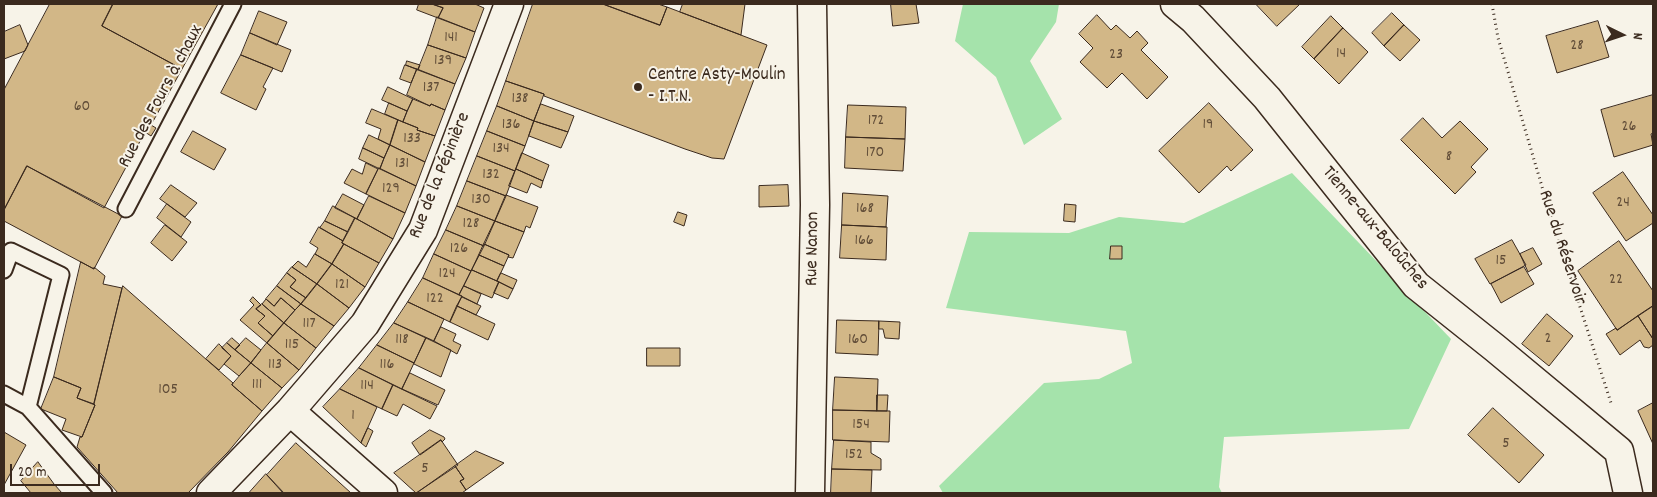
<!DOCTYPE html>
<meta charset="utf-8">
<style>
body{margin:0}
#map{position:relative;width:1657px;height:497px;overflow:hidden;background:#f7f3e8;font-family:Dekko,sans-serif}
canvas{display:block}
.frame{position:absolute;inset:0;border:5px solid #3b2a1e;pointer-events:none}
.north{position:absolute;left:1597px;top:10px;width:50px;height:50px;-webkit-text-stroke:4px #f7f3e8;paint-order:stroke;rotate:94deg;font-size:14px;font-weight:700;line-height:20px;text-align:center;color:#3b2a1e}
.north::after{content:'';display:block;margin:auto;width:18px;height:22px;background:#3b2a1e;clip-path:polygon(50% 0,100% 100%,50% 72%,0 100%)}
.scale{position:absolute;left:10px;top:464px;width:90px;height:22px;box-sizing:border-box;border:2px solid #3b2a1e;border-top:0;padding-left:6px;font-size:15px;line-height:18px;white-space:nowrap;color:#3b2a1e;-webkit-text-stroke:4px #f7f3e8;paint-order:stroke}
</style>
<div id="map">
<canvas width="1657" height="497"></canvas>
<div class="frame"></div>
<div class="north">N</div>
<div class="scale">20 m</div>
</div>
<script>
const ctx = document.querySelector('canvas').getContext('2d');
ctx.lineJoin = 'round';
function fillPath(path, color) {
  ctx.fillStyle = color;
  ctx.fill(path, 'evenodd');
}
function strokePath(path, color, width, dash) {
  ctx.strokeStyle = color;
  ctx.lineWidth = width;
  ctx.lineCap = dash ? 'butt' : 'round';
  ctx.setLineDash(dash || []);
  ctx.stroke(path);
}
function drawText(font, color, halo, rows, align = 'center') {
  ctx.font = font + ' Dekko,sans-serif';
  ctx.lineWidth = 4;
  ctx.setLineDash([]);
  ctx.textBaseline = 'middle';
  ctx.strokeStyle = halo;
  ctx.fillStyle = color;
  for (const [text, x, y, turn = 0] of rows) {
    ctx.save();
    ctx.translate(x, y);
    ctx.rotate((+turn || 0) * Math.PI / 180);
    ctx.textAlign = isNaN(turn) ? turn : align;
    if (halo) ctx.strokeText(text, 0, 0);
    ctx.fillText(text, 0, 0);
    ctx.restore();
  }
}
fillPath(new Path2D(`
 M963,4H1059L1056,22L1030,61L1062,119L1024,145L996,77L955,41Z
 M1292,173L1451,339L1409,429L1224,437L1219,487L1222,493H943L939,486L1044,383L1099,379L1132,363L1126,331L946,308L969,232L1069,233L1119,217L1184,223Z`), '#a5e3ab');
const building = new Path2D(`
 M50,4H113L102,26L182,69L151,125L156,128L151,136L145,132L104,208L27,166L4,210V90Z
 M113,4H218L182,69L102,26Z
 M419,4H432L443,8L438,18L417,10Z
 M432,4H475L484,8L475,32L438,18L443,8Z
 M533,4H603L660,25L667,7L767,45L724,159L712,158L685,149L544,96V94L506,81Z
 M603,4H658L667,7L660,25Z
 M683,4H745L741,35L680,12Z
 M891,4H916L919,23L893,26Z
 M1256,4H1300L1277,26Z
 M259,11L287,22L277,45L250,33Z
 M1392,13L1404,25L1384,46L1372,33Z
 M1097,15L1111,30L1116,25L1130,38L1137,31L1148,43L1141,50L1168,77L1147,99L1122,73L1107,88L1080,62L1093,48L1079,34Z
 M1331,16L1343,28L1314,59L1302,47Z
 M437,17L475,32L466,58L428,45Z
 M1598,21L1609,57L1557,73L1546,36Z
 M20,25L28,45L25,51L4,59V32Z
 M1404,25L1420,40L1400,61L1384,46Z
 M1343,28L1368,52L1339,84L1314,59Z
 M250,33L291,50L282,72L241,55Z
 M428,45L466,58L455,84L418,70Z
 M241,55L273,68L263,87L266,89L256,110L221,93Z
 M407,61L420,65L418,70L406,65Z
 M405,65L417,69L411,83L400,79Z
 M417,69L455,84L445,110L431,104L430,106L407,95Z
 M506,81L544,94L534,121L497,106Z
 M388,87L413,99L407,111L382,100Z
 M1653,95V133L1651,134L1653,145L1614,157L1601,110Z
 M413,99L430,106L431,104L445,110L435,136L417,130L418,128L403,122Z
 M389,103L407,111L403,122L385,114Z
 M1209,103L1253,150L1231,171L1227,166L1199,193L1159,151Z
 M541,104L574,116L568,132L534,121Z
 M848,105L906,107L905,139L846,137Z
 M497,106L534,121L525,146L487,131Z
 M372,109L398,120L390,145L378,139L381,129L366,123Z
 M1423,118L1442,138L1460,121L1488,149L1471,167L1476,172L1455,194L1401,140Z
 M398,120L418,128L417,130L435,136L425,162L390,145Z
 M534,121L568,132L561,148L529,136Z
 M193,131L226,149L214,170L181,152Z
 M487,131L525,146L515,171L477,156Z
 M369,135L390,145L384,158L363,148Z
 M846,137L905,139L903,171L845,168Z
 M390,145L425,162L416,186L380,169Z
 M363,148L384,158L380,169L359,159Z
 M522,153L549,165L543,181L516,169Z
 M477,156L515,171L506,196L467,181Z
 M366,163L378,169L366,194L344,183L352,169L362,174Z
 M27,166L122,216L94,269L4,221V210Z
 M379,168L416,186L405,213L366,194Z
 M516,169L543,181L541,188L531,183L527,193L509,186Z
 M1623,172L1653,215V223L1626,241L1593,193Z
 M467,181L506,196L495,221L457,206Z
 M171,185L197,203L185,217L160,199Z
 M788,185L789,206L759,207V186Z
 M843,193L888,196L886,227L842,225Z
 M343,194L364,205L357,219L335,208Z
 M506,195L538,207L530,228L526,226L524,232L495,221Z
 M369,196L405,213L393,239L357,219Z
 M167,204L191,222L181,237L157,218Z
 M1065,204L1076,205L1075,222L1064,221Z
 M333,206L355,218L348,232L325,221Z
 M457,206L495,221L484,246L446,230Z
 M678,212L687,215L684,226L674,222Z
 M355,218L393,239L379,263L342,243Z
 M325,221L348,232L343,241L320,228Z
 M495,221L524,232L513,258L508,257L509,255L484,244Z
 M165,225L187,242L172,261L151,243Z
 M842,225L887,227L886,260L840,258Z
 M319,227L343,241L342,243L344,244L332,264L315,254L318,248L310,243Z
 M446,230L484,246L471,271L434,254Z
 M1512,240L1526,265L1490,284L1475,259Z
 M1619,241L1653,291V306L1617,330L1578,271Z
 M344,244L379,263L365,287L332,264Z
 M484,244L509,255L504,266L479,255Z
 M1111,246H1122V259H1110Z
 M1533,248L1542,264L1528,272L1520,254Z
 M315,254L332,264L317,284L292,267L298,261L306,267Z
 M434,254L471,271L459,295L423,278Z
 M479,255L504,266L497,281L472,270Z
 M81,262L94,269V267L105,276L103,284L122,288L94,404L77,398L81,388L54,377Z
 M332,264L365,287L349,308L317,284Z
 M292,267L317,284L306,298L290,287L296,280L287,273Z
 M1524,267L1534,284L1501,303L1491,284Z
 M472,270L499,282L492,298L464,286Z
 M287,273L296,280L290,287L306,298L301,304L277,286Z
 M501,273L517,280L513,289L497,281Z
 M423,278L462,296L450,322L408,302Z
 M499,282L513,289L508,299L494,293Z
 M317,284L349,308L334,326L301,304Z
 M123,286L233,383L232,385L262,411L228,452L188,493H118L77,447L80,437H82L95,405L94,404Z
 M277,286L301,304L295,310L281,298L274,306L266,299Z
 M464,286L481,294L477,304L459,295Z
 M253,297L261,305L256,309L265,316L258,323L273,336L267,343L240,320L254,305L250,301Z
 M462,297L481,306L476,315L457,306Z
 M281,298L295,310L284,323L262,304L266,299L274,306Z
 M408,302L444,319L434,341L394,323Z
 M262,304L284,323L273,336L258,323L265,316L256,309Z
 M301,304L334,326L316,348L284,323Z
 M457,306L495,324L488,340L450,322Z
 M1653,306V339L1638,316Z
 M1547,314L1573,336L1549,366L1522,344Z
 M1638,316L1653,339V345L1649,348L1644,347L1640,340L1620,355L1606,334L1616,328L1617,330Z
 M837,320L879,321L878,355L836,353Z
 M879,321L900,322L899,339L885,338L883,329H879Z
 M284,323L316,348L299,370L267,343Z
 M394,323L426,338L414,363L377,345Z
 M441,327L456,334L453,341L461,345L457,354L434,341Z
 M232,338L240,345L235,350L227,343Z
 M246,338L261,350L251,363L235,350Z
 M426,338L451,350L441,377L414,364Z
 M227,343L251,363L239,376L224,364L231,356L222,348Z
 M267,343L299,370L282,388L251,363Z
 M219,344L231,356L219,370L206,359Z
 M377,345L414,363L402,389L359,368Z
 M647,348H680V366H647Z
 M251,363L282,388L262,411L232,385Z
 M359,368L393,385L382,409L340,389Z
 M410,373L445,390L438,405L402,389Z
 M54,377L81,388L77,398L95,405L82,437L62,430L66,419L41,409Z
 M835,377L878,379L877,411L833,410Z
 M393,385L437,406L430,419L403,404L397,416L382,409Z
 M340,389L377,407L361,443L323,407Z
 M877,395H888L887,411H877Z
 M1653,403V444L1638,411Z
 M1493,408L1544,455L1519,483L1468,435Z
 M833,410L890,411L889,442L833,440Z
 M368,428L373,431L366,447L361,443Z
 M430,430L444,437L445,439L442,442L441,440L420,455L412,443Z
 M4,432L26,445L4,485Z
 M441,440L458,465L416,493L394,473Z
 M834,440L871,442V453L881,459V470L832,469Z
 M296,443L351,493H284L267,475Z
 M476,451L504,463L466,490L460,481L464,479L455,466Z
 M38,462L54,484L62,493H31L21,481Z
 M455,466L464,479L460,481L466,490L462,493H417Z
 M832,469L872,470L871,493H831Z
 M266,474L283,493H249Z`);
fillPath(building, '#d2b787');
strokePath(building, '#3b2a1e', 1);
const service = new Path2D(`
 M126,209L233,4
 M4,270L11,251L61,275L28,407
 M4,394L28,407L104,493`);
const minor = new Path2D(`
 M1175,4L1193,19L1267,98L1416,285L1495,348L1619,451L1628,493
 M290,411L383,493
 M211,493L290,411L365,324L423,230L509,4
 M810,493L815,205L812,4`);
strokePath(service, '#3b2a1e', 19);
strokePath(minor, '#3b2a1e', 31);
strokePath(new Path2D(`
 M1492,4L1498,38L1551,217L1612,406`), '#3b2a1e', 3, [1, 4]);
strokePath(service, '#f7f3e8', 15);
strokePath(minor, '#f7f3e8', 28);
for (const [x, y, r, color] of [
 [638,87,5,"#3b2a1e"]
]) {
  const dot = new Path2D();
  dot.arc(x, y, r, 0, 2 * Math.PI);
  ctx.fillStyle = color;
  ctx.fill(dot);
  strokePath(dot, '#f7f3e8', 2);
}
drawText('16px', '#614d38', null, [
 ["141",451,39],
 ["28",1577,47],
 ["14",1341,55],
 ["23",1116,56],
 ["139",443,62],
 ["137",431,89],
 ["138",520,100],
 ["60",82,108],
 ["172",876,122],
 ["136",511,126],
 ["19",1208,126],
 ["26",1629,128],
 ["133",412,140],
 ["134",501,150],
 ["170",875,154],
 ["8",1449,158],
 ["131",402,165],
 ["132",491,176],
 ["129",391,190],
 ["130",481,201],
 ["24",1623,204],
 ["168",865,210],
 ["128",471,225],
 ["166",864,242],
 ["126",459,250],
 ["15",1501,262],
 ["124",447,275],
 ["22",1616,281],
 ["121",342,286],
 ["122",435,300],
 ["117",309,325],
 ["2",1548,340],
 ["118",402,341],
 ["160",858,341],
 ["115",292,346],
 ["113",275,366],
 ["116",387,366],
 ["111",257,386],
 ["114",367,387],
 ["105",168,391],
 ["1",353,417],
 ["154",861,426],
 ["5",1506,445],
 ["152",854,456],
 ["5",425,470]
]);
drawText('19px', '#3b2a1e', '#f7f3e8', [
 ["Centre Asty-Moulin",648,76],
 ["- I.T.N.",648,98]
], 'left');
drawText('19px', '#3b2a1e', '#f7f3e8', [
 ["Rue des Fours à chaux",162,97,-62],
 ["Rue de la Pépinière",441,176,-68],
 ["Tienne-aux-Baloûches",1374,229,50],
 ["Rue du Réservoir",1561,248,72],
 ["Rue Nanon",814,249,-89]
]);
</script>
